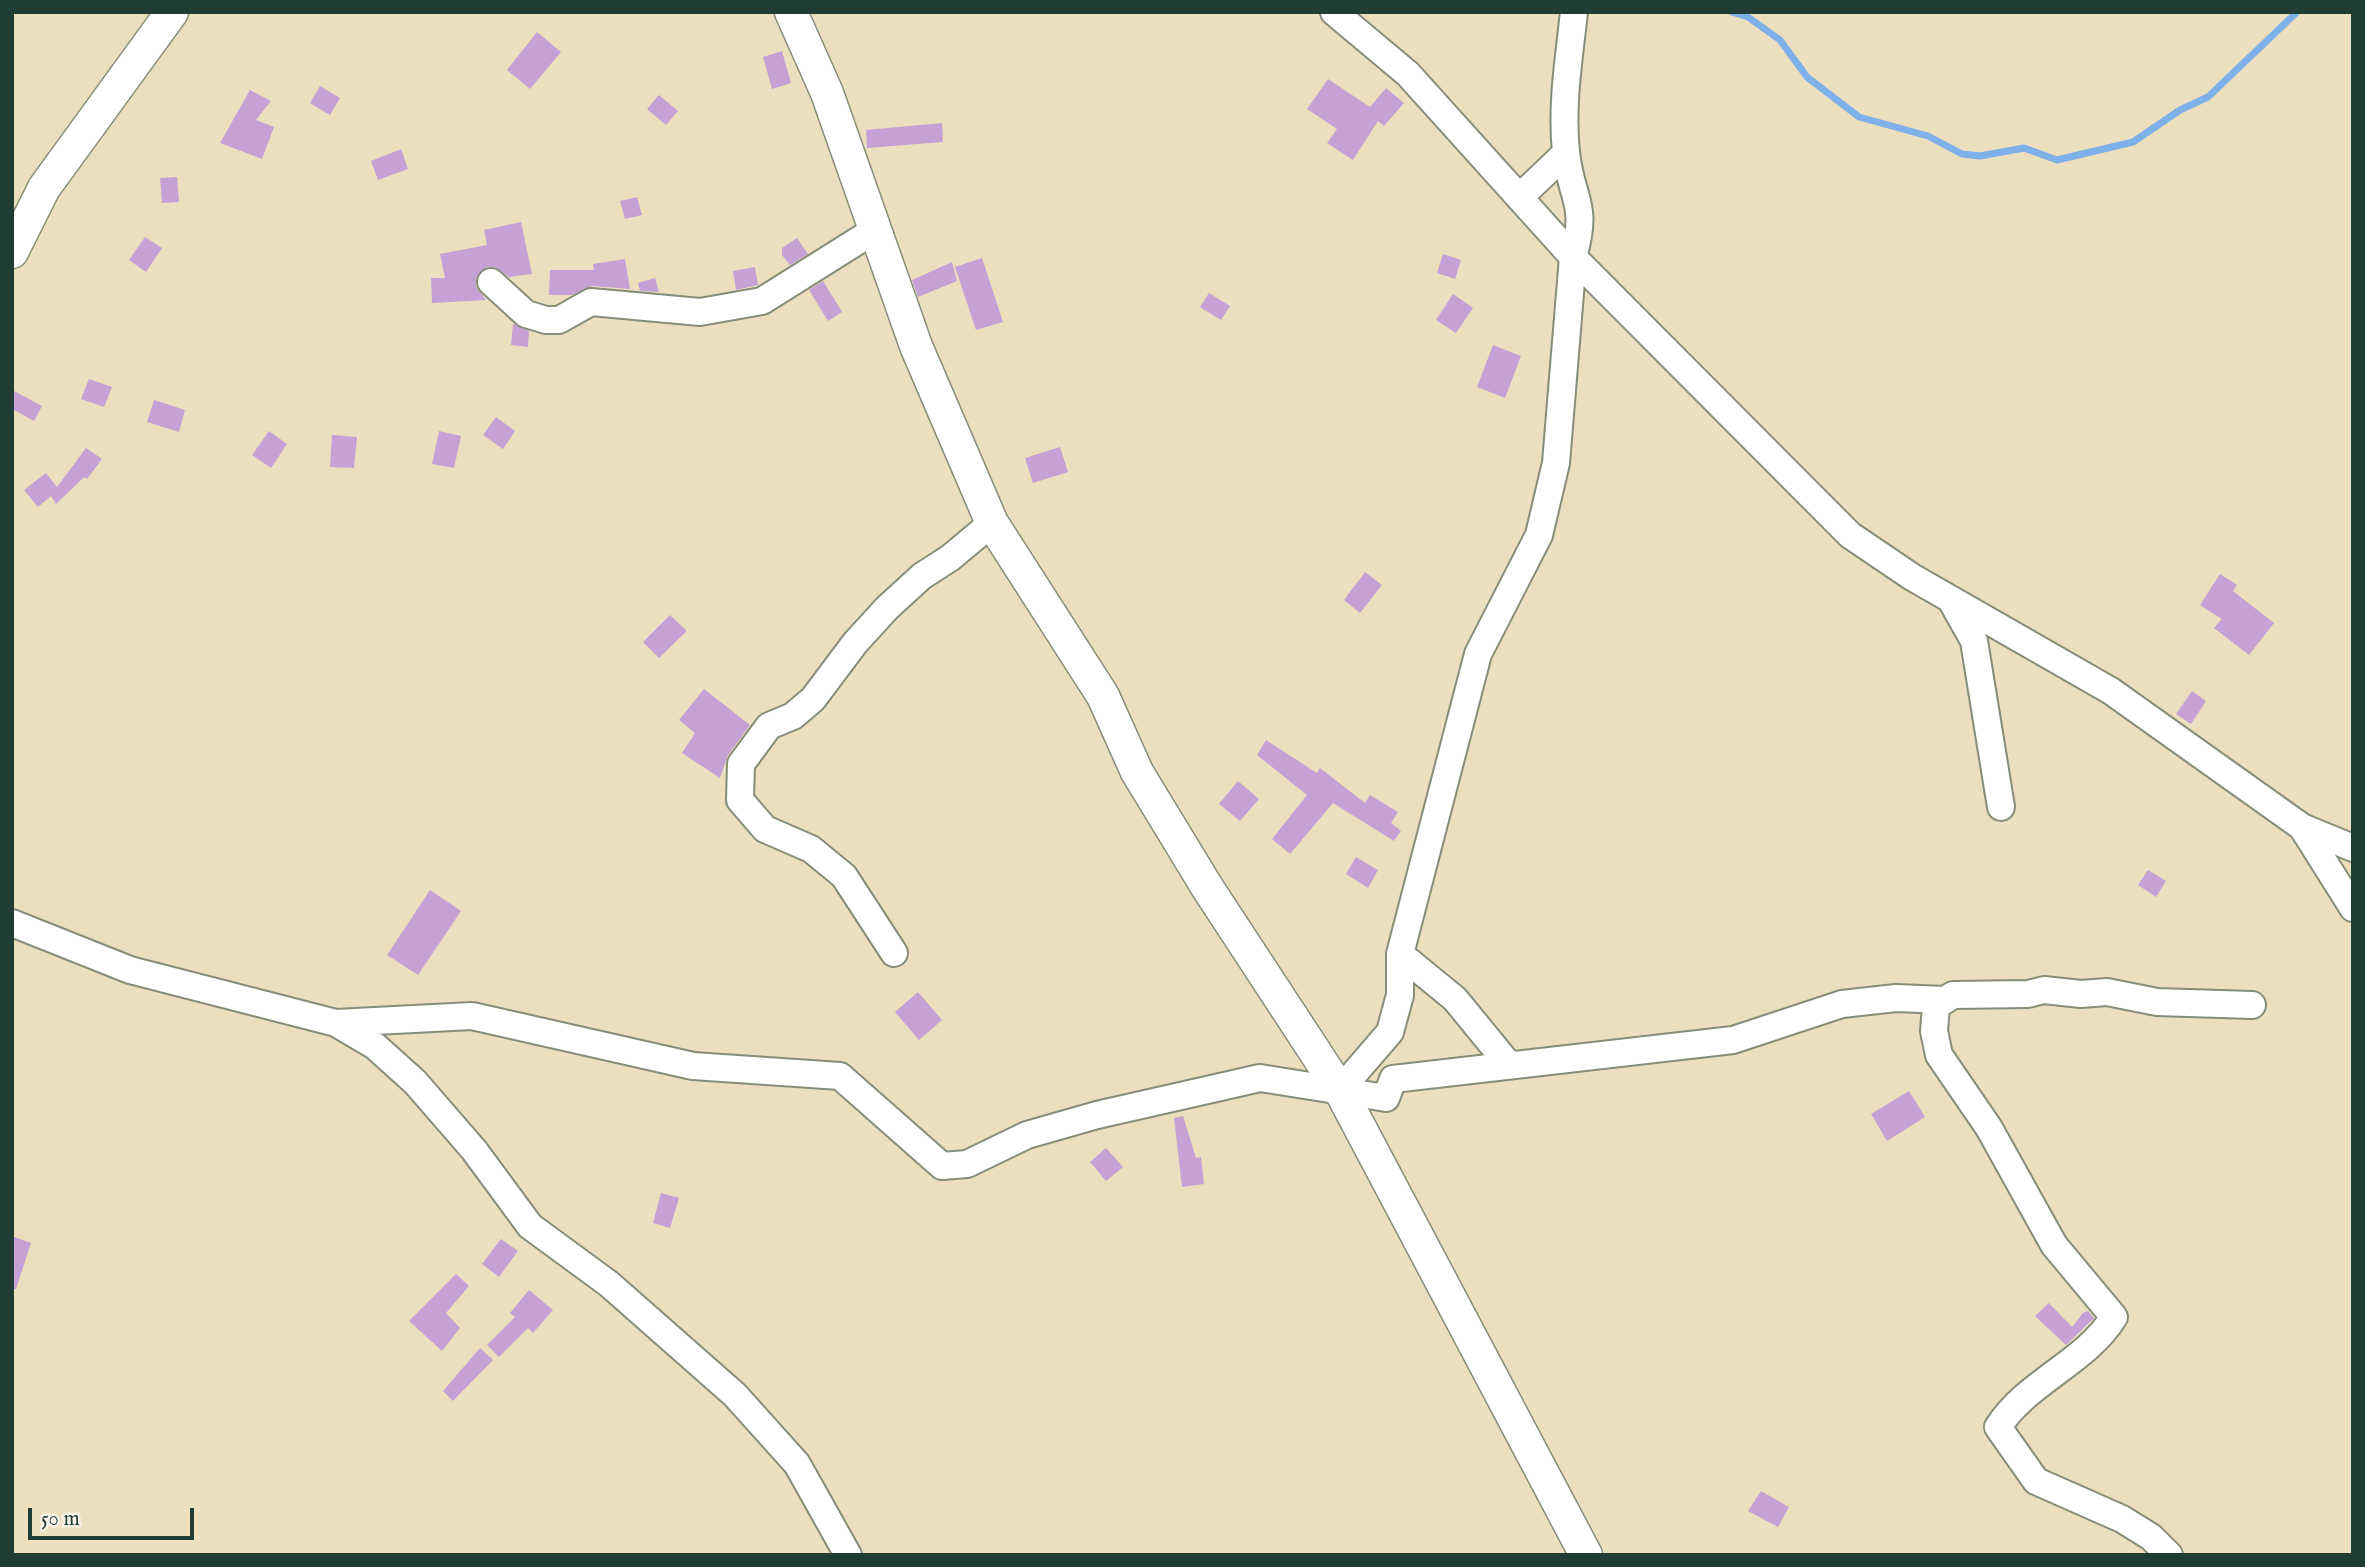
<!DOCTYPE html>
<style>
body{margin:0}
#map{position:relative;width:2365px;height:1567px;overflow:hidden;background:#ecdfbe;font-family:"IM FELL English",serif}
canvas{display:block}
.frame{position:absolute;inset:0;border:14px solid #1f3d34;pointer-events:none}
.scale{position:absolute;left:28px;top:1508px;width:166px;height:32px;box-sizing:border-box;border:4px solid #1f3d34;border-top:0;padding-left:9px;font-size:21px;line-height:24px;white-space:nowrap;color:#1f3d34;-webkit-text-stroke:5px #f7f3e8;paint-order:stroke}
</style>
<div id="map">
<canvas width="2365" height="1567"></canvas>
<div class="frame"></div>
<div class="scale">50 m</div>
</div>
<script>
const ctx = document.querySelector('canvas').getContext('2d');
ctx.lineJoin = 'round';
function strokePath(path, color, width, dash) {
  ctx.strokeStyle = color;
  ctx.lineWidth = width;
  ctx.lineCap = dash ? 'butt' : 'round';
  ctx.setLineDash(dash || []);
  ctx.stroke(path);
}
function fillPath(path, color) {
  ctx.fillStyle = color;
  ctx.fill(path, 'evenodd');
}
strokePath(new Path2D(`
 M1732,12L1748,17L1780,40L1807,77L1859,117L1928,136L1962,154L1980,156L2024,148L2057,160L2133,142L2180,110L2208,97L2297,12`), '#7eb0ea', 7);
fillPath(new Path2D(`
 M537,32L561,52L530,89L507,70Z
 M782,51L791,83L772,89L763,57Z
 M1328,79L1370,107L1386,88L1404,103L1384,126L1378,121L1353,160L1327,143L1337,129L1307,109Z
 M320,86L340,98L330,115L310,103Z
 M250,90L271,101L256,120L274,127L262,159L220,143Z
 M659,95L678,111L666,125L647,109Z
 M942,123L943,142L867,148L866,130Z
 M401,149L408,169L378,180L371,161Z
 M177,177L179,202L162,203L160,178Z
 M637,197L642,215L625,219L620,201Z
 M521,222L532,274L509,277L495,267H487L476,279V287L486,300L432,303L431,278H445L440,254L487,245L484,230Z
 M145,237L162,248L146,272L129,260Z
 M797,238L808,254L790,265L782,255V248Z
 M1443,254L1461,260L1455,279L1437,273Z
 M982,258L1003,322L976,330L955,267Z
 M625,259L630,289L592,286L572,295H549L550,270H594L593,264Z
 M952,262L957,281L918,297L912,280Z
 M755,267L758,285L736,290L733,271Z
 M655,278L659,292L640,291L638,283Z
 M823,281L842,312L828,321L809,290Z
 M1209,293L1230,306L1221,320L1200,307Z
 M1453,294L1473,308L1456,333L1436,320Z
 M513,324L529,331L528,347L511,345Z
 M1493,345L1521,356L1505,398L1477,387Z
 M89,379L112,387L104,407L81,399Z
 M12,390L42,406L34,421L12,409Z
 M154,400L185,410L179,432L147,422Z
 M496,417L515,431L503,449L483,435Z
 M269,431L287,444L271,468L252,455Z
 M439,431L461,436L454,468L432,464Z
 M332,435L357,437L354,468L330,467Z
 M1060,447L1068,472L1033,483L1025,458Z
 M86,448L102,459L87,479L84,477L56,504L51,496L38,507L24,490L46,473L57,487Z
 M1365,572L1382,585L1360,613L1344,600Z
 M2220,574L2237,585L2233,591L2274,623L2249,655L2214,628L2222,619L2200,605Z
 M670,615L687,631L659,658L643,642Z
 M704,689L750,725L728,755L720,778L682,753L695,733L679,720Z
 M2192,691L2206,701L2191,724L2176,714Z
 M1266,740L1317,773L1320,768L1365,803L1370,795L1398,812L1391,823L1401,831L1394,841L1333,803L1290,854L1272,839L1307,795L1257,755Z
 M1238,781L1259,799L1240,821L1219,804Z
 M1356,857L1378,870L1368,888L1346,874Z
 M2148,870L2166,881L2156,897L2138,885Z
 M430,890L461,911L418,975L387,955Z
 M918,992L942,1020L919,1040L895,1012Z
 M1909,1091L1925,1117L1887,1141L1871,1114Z
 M1183,1116L1196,1158L1201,1157L1204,1184L1182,1187L1174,1118Z
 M1106,1148L1123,1167L1106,1181L1090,1162Z
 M661,1193L679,1198L670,1228L653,1223Z
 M12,1236L31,1243L16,1289H12Z
 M501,1239L518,1251L499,1277L482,1264Z
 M456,1274L469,1286L446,1313L460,1328L442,1351L409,1321Z
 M529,1290L553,1310L533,1333L528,1328L499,1357L487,1345L515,1317L510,1313Z
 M2049,1303L2072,1327L2083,1313L2088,1311L2094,1318L2066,1345L2035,1316Z
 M480,1348L493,1360L453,1401L443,1391Z
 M1761,1491L1789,1507L1778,1527L1748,1511Z`), '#c6a1d5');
const minor = new Path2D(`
 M1334,12L1408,74L1573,257L1850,535L1912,577L2111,691L2302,827L2353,848
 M1521,196L1566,153
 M491,282L526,314L546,320H559L591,302L700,312L762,301L875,230
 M1951,600L1974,641L2001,807
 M2302,827L2353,908
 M12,923L130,970L336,1023L375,1046L415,1082L474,1150L530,1226L609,1284L735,1395L797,1464L848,1555
 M894,953L844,876L811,849L765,829L740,800L741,764L769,726L793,716L813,699L855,643L887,608L922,576L950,558L992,523
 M1400,954L1455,999L1509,1065
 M336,1023L472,1016L693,1066L840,1076L942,1166L967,1164L1027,1135L1097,1115L1260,1078L1386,1098L1393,1079L1733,1040L1842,1004L1896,998L1945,1000
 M1340,1090L1390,1032L1400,995V954L1478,654L1539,535L1556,463L1573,257C1589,203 1571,200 1566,152C1561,106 1569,58 1574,12
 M2169,1555L2151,1537L2122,1519L2036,1481L1998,1427C2028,1381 2085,1363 2114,1317L2054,1245L1989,1128L1939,1055L1934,1031L1936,1006L1953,995L2028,994L2044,990L2081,994L2107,992L2157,1002L2252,1005`);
const tertiary = new Path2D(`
 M791,12L827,93L916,346L992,523L1103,696L1137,772L1207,887L1340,1090L1586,1555
 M12,252L44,188L172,12`);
strokePath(minor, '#868e79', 30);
strokePath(tertiary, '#868e79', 35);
strokePath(minor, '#fff', 26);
strokePath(tertiary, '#fff', 32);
</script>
